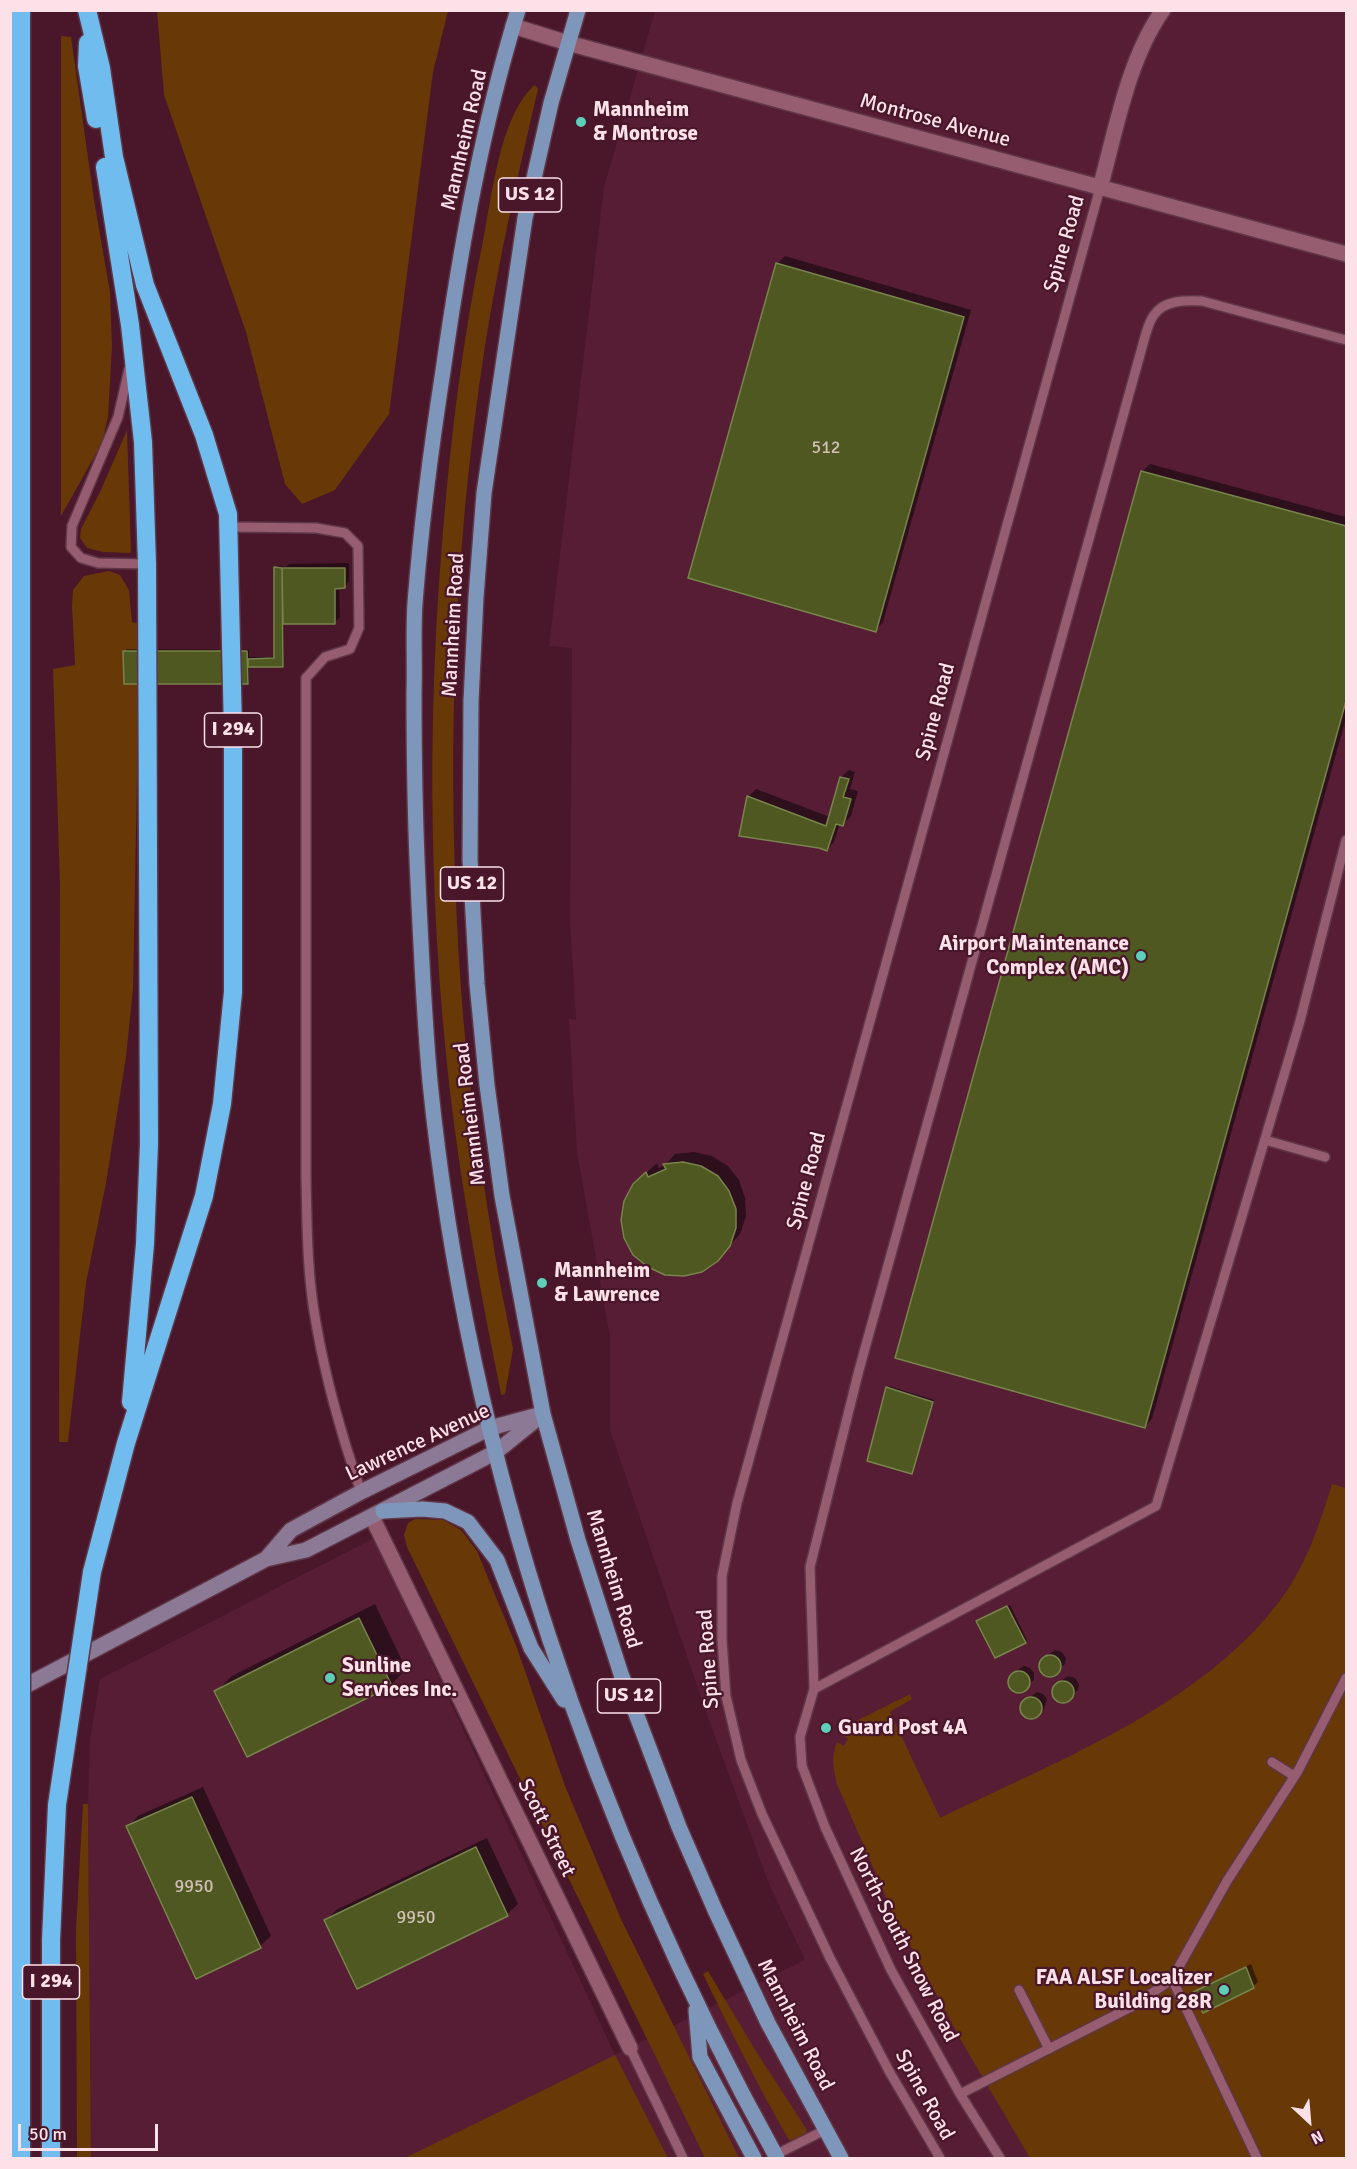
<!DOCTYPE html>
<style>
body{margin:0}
#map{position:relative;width:1357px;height:2169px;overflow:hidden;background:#49162a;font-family:Signika,sans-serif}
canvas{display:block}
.frame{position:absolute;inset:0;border:12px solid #fde1e9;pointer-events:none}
.north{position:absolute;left:1279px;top:2091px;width:60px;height:60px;-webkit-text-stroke:4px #49162a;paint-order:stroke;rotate:154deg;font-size:16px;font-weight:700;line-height:24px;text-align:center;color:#fde1e9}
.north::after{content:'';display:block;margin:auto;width:21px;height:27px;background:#fde1e9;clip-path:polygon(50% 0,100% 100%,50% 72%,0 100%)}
.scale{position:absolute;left:18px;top:2124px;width:140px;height:27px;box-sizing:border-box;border:3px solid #fde1e9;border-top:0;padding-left:8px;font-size:18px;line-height:21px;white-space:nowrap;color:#fde1e9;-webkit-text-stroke:4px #49162a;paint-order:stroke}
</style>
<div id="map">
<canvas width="1357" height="2169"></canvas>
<div class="frame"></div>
<div class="north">N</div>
<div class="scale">50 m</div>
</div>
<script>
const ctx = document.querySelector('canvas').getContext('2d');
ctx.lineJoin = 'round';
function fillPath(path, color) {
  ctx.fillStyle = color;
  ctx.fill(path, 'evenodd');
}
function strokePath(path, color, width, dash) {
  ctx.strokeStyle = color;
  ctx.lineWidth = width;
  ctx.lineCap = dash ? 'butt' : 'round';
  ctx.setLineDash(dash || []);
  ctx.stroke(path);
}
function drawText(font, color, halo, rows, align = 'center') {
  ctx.font = font + ' Signika,sans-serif';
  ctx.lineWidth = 4.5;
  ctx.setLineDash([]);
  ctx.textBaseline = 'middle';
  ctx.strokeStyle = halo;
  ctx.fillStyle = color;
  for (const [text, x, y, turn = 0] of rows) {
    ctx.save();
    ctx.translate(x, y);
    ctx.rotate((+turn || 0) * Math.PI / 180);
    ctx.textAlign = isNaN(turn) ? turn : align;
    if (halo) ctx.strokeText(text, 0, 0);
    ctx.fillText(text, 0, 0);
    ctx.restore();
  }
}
fillPath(new Path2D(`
 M655,11H1346V2158H91L88,1804L90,1740L100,1679L374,1538L615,2055L805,1960L769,1884L706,1712L610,1430V1337L577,1152L569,1019L576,1020L570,920L572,648L549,646L604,187Z`), '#571d35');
fillPath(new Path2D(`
 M157,11H448L433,72L389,414L335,490L302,504L285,484L246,332L164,95Z
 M61,36L71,37L94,200L110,292L112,347L108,417L102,443L61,516Z
 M535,85L538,89C518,174 499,259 485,346C452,558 446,774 461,989C467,1076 480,1162 494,1248C499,1282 507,1315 513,1349L505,1394L503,1395L501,1394C483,1305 466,1215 454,1124C429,928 426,729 443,531C451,434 463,336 483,241C492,197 500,114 535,85Z
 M127,430L131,553L103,552L87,548L80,538L81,529L101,490Z
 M109,571L120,575L129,590L132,622L140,624L133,989L126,1057L106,1183L86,1283L68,1442H59L60,885L53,669L75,665L72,605L73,590L84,576Z
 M1332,1484L1346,1488V2158H1030L962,2042L893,1913L837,1784C833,1768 831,1757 837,1742L844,1746L848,1739L842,1735L858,1720L910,1694L912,1699L890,1712L940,1818C1059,1760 1212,1702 1288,1589C1309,1557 1321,1520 1332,1484Z
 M415,1519L443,1520L461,1530L477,1551L517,1648L565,1786L621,1919L739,2158H705L407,1547L404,1535L408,1523Z
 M83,1804H88L91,2158H77L76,1930Z
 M708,1971L757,2053L807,2130L806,2133L791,2141L789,2140C758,2086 730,2030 703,1974Z
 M615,2055L668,2158H405Z`), '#683806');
fillPath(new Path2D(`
 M785,256L971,310L883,622L876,630L777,264Z
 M1150,464L1346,517V718L1152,1419L1145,1426L1142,472Z
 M349,563V581L345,586L339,587L340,617L335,622L284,623V664L282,666H249V681L247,683L125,651L127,649L249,650V657H275L276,568L278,566L286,567L289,564Z
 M849,770L855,772L850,789L858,791L851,816L843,824L840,823L834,842L827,850L748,797L756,789L830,817L841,777Z
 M694,1152L712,1156L728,1166L739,1180L745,1198L746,1216L740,1234L717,1260L634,1185L657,1163L659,1168L665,1165L675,1154Z
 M889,1386L934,1400L911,1472L887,1388Z
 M375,1604L406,1669L391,1685L216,1692L232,1676Z
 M1010,1605L1027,1640L1025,1642L978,1621Z
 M1055,1650L1062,1652L1066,1658L1065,1664L1051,1676L1046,1675L1041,1667L1044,1658Z
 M1024,1666L1030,1668L1034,1673V1680L1020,1691L1011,1688L1009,1683L1012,1674Z
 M1068,1676L1075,1678L1079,1684L1078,1690L1064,1701L1056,1698L1053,1693L1057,1684Z
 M1037,1692L1043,1694L1047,1699L1044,1709L1033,1718L1027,1716L1021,1709L1023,1703Z
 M827,1721L831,1723L827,1732L823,1731Z
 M203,1787L271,1936L260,1946L128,1827L138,1816Z
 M487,1838L518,1904L507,1914L326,1921L336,1910Z
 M1251,1964L1258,1982L1253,1986L1204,2011L1194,1993L1199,1988Z`), '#0007');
const building = new Path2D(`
 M776,263L964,317L876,632L688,578Z
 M1141,471L1346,526V701L1145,1428L895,1358Z
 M274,567L282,568L283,667H248V659L274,658Z
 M282,568H345V588L335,589V624H283Z
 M123,651H247L248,684H124Z
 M840,777L849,779L843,797L851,799L843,826L836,824L827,851L819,848L739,836L747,796L826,826Z
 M683,1162L701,1166L718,1176L729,1191L736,1209V1228L730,1246L718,1261L702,1272L684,1276L665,1275L648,1267L633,1255L624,1238L621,1220L624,1201L633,1184L646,1172L648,1177L666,1169L663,1164Z
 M886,1387L933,1402L912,1474L867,1461Z
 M1007,1606L1026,1643L995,1658L976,1621Z
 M359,1618L392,1686L247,1757L214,1691Z
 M1039 1666a11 11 0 1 1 22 0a11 11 0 1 1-22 0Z
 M1008 1682a11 11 0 1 1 22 0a11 11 0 1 1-22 0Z
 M1052 1692a11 11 0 1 1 22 0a11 11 0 1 1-22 0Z
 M1020 1708a11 11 0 1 1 22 0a11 11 0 1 1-22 0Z
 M192,1797L261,1948L196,1979L126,1826Z
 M476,1847L508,1916L357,1989L324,1920Z
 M1246,1967L1254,1988L1203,2013L1193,1992Z`);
fillPath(building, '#4e5820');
strokePath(building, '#77844b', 1.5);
const service = new Path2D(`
 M129,369L118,417L72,526L71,547L81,558L98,563L147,564
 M228,527L316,528L345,533L358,546L359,628L350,649L325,657L306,678V1176C307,1225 307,1275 316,1323C326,1381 342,1437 361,1492
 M1265,1140L1325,1157
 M814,1689L1156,1506L1300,1021L1346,840
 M1272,1762L1294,1776
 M1172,1979L1257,2158
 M1019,1990L1049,2049
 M630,2048L683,2158
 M960,2094L1135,2005L1172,1979L1227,1881L1298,1771L1346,1678
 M775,2155L825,2130
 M940,2158L889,2071L830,1958L762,1814L741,1760L726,1696L722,1640V1576L737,1503L1100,188
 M1000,2158L960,2094L891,1970L825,1827L802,1766L800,1737L814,1689L810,1567L859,1370L1146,333C1148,327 1150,320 1154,315C1164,300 1186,300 1202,301L1346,340`);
const minor = new Path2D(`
 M513,26L568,43L1346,254
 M1100,188C1116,130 1128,59 1163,10
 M372,1517L630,2048`);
const secondary = new Path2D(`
 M266,1559L291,1530L361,1492L490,1428L538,1415
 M10,1694L266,1559L306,1550L496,1452L543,1414`);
const primary = new Path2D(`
 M518,10C482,126 460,251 443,371C431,448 421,526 415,603C413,633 415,663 414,693C414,756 415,819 418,882C421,949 424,1016 430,1082C468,1460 594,1827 777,2158
 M578,10L551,103L525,218L484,493L476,597L471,701L470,859L477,984L487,1085L502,1196L543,1414L578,1540L621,1674L679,1827L715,1910L768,2023L841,2158
 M383,1511L422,1509L445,1511L468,1522L497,1560L531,1648L564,1700
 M696,2010L700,2057L754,2158`);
const motorway = new Path2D(`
 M21,10V1570
 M87,10L101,68L114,157L145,285L204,435L228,514L233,731V992L222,1104L204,1196L126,1443L92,1572
 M88,43L87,66L96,119
 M105,167L130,325L143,442L147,564L149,1144L145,1244L131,1402
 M21,2158V1804
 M51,2158V1940L57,1805`);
strokePath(service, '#5f3646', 12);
strokePath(minor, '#5f3646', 18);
strokePath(secondary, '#5f3646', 18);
strokePath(primary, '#5f3646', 18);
strokePath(motorway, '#5f3646', 21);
strokePath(service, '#965c6f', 9);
strokePath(minor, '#965c6f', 15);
strokePath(secondary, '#8b7995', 15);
strokePath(primary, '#7f96bb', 15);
strokePath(motorway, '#70bcee', 18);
const motorwayBridge = new Path2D(`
 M21,1804V1570
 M57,1805L92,1572`);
strokePath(motorwayBridge, '#5f3646', 21, []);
strokePath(motorwayBridge, '#70bcee', 18);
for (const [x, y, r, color] of [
 [581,122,6,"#5dceb8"],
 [1141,956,6,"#5dceb8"],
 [542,1283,6,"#5dceb8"],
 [330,1678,6,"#5dceb8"],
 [826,1728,6,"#5dceb8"],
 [1224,1990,6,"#5dceb8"]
]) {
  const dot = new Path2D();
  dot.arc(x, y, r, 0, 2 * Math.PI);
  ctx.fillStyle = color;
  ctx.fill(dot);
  strokePath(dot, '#49162a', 2);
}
drawText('18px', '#d1bfb7', null, [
 ["512",826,448],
 ["9950",194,1887],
 ["9950",416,1918]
]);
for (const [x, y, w] of [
 [530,195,63],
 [233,730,57],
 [472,884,63],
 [629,1696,63],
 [51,1982,57]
]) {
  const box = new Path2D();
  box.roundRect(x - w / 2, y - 17, w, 34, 4.5);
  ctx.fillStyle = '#49162a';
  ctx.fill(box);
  strokePath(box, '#fde1e9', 1.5);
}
drawText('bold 20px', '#fde1e9', null, [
 ["US 12",530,195],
 ["I 294",233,730],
 ["US 12",472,884],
 ["US 12",629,1696],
 ["I 294",51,1982]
]);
drawText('bold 21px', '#fde1e9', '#49162a', [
 ["Mannheim",593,110],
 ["& Montrose",593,134],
 ["Airport Maintenance",1129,944,"right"],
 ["Complex (AMC)",1129,968,"right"],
 ["Mannheim",554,1271],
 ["& Lawrence",554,1295],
 ["Sunline",342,1666],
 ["Services Inc.",342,1690],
 ["Guard Post 4A",838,1728],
 ["FAA ALSF Localizer",1212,1978,"right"],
 ["Building 28R",1212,2002,"right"]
], 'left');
drawText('21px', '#fde1e9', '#49162a', [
 ["Montrose Avenue",935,121,15],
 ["Mannheim Road",465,140,-77],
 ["Spine Road",1065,244,-74],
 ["Mannheim Road",454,625,-87],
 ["Spine Road",936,712,-75],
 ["Mannheim Road",471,1114,-97],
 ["Spine Road",807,1181,-75],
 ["Lawrence Avenue",418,1443,-25],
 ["Mannheim Road",613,1579,73],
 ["Spine Road",709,1659,-94],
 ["Scott Street",546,1828,64],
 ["North-South Snow Road",903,1945,63],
 ["Mannheim Road",795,2025,63],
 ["Spine Road",924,2095,61]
]);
</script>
